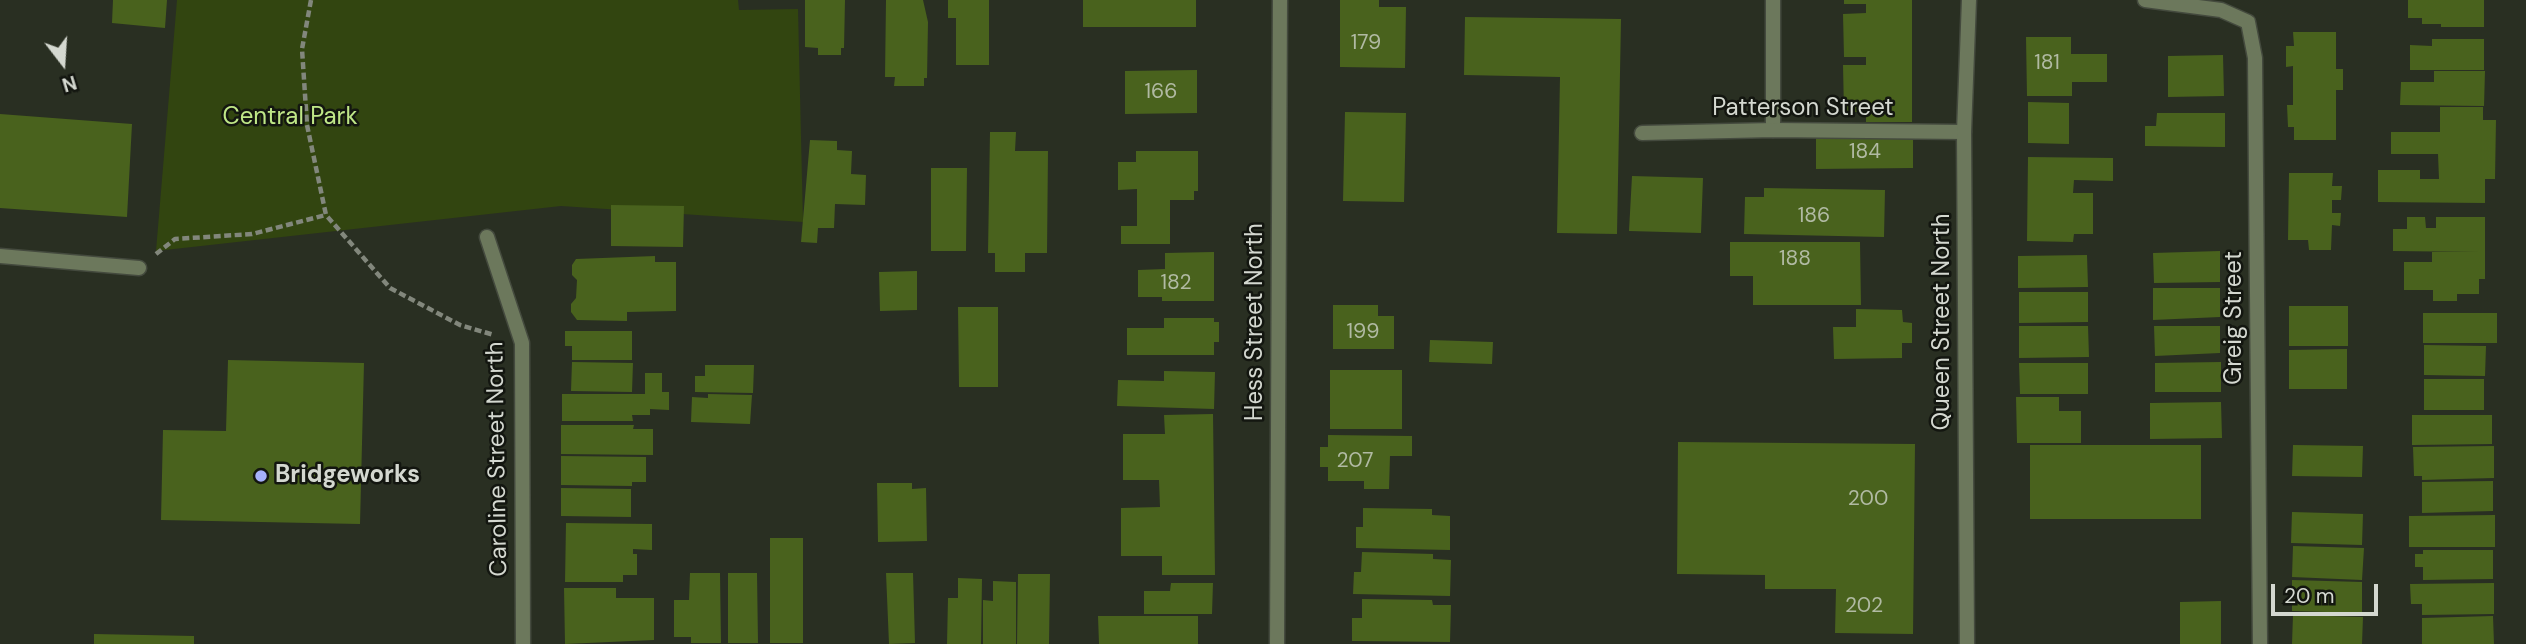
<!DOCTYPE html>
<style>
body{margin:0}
#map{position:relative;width:2526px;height:644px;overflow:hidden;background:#292f22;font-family:"DM Sans",sans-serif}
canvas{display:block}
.north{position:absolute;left:28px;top:28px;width:70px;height:70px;-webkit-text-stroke:5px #131610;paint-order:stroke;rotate:163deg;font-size:19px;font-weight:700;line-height:28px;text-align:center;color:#d4d8d0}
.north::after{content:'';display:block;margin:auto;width:24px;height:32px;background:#d4d8d0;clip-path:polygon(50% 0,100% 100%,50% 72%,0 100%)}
.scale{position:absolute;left:2271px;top:584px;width:107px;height:32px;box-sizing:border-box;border:4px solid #d4d8d0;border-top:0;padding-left:9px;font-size:21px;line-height:24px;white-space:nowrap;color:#d4d8d0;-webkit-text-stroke:5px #131610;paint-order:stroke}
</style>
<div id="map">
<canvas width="2526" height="644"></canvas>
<div class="north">N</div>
<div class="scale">20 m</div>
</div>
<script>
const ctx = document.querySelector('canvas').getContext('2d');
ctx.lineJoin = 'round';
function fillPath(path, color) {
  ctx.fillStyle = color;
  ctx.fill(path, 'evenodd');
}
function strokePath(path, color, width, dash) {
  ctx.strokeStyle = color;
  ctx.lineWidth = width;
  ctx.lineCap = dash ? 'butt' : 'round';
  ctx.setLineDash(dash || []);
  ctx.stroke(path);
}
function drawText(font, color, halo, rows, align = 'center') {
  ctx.font = font + ' "DM Sans",sans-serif';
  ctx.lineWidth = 5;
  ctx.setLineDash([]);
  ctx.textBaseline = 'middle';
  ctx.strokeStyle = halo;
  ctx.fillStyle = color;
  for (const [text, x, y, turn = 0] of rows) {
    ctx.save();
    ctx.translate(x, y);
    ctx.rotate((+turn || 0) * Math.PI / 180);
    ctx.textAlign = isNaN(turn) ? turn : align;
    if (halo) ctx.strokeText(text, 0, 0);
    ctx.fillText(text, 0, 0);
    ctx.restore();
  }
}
fillPath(new Path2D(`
 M177,0H738L739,10L798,9L803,222L561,206L156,251Z`), '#324510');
fillPath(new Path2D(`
 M113,0H167L165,28L112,23Z
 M805,0H845L844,48H841V55H818V48L805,47Z
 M886,0H923L928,22L927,78H924V86H894L895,77H885Z
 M948,0H989V65H956V18H948Z
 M1083,0H1196V27H1083Z
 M1340,0H1379V7H1406L1405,68L1340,67Z
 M1844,0H1912V122H1866V112H1844L1843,65H1866V57H1844L1843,14L1866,13V4H1844Z
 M2408,0H2484V27H2441V24H2422V18H2408Z
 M1465,17L1621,19L1617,234L1557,233L1560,77L1464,75Z
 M2293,32H2336V69H2343V90H2336V140H2294V127H2288L2287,105H2293V66L2286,67V46H2294Z
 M2026,37H2071V54H2107V82H2072V96H2027Z
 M2432,39H2484V70H2410V45L2432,46Z
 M2223,55L2224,96L2168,97V56Z
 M1197,70V113L1125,114V71Z
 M2434,71H2485L2484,106L2400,105L2401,82H2434Z
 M2028,102L2069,103V144L2028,143Z
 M2440,107H2483V120H2496L2495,179H2485V203L2378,202V170H2420V179H2439L2438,154H2391V132H2440Z
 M1345,112L1406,113L1404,202L1343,201Z
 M2157,113H2225V147L2145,146V126H2156Z
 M0,114L132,124L127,217L0,208Z
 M990,132H1016L1015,151H1048L1047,253H1025V272H995V253H988Z
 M1913,135V168L1816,169V136Z
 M810,140L837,141V150L852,151L851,174L866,175L865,205L835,204L834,228H818L817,243L801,242Z
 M1136,151H1198V191H1194V200H1170V244H1121V226H1137V189L1118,190V162H1136Z
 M2028,157L2113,158V181L2074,180L2073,193H2093V234H2074L2073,242L2027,241Z
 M931,168H967L966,251H931Z
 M2289,173H2333L2332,186H2342L2341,200H2332V213H2341L2340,226L2332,225L2331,250H2309L2308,240H2288Z
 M1632,176L1703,178L1701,233L1629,231Z
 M1764,188L1885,190L1884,237L1744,234L1745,197H1764Z
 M611,205L684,206L683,247L611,246Z
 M2407,217H2425L2426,228H2436V217H2485V279H2479V294H2457V301H2433V290H2404V262H2432V252H2478L2393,251V229H2407Z
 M1730,242H1860L1861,305H1753V276H1730Z
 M2220,251V282L2154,283L2153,253Z
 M1214,252V301H1162V297H1138V270L1165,269V253Z
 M2087,255L2088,287L2018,288V256Z
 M655,256V262H676V311L627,312V321L577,320L571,312V304L576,298L577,280L572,275V265L576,259Z
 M917,271V310L880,311L879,272Z
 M2153,288H2220V317L2153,320Z
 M2019,292H2088V322L2019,323Z
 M1333,305H1378V316H1394V349H1333Z
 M2289,306H2348V346H2289Z
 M958,307H998V387H959Z
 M1856,309L1902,310L1903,322L1912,323V343H1902V358L1834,359L1833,327H1856Z
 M2423,313H2497V343H2423Z
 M1164,318H1214V322H1219V342H1214V355H1127V328H1164Z
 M2019,326H2088L2089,357L2019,358Z
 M2154,326H2220V353L2155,356Z
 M565,331H632V360H572V346H565Z
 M1430,340L1493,342L1492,364L1429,362Z
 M2424,345L2486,346L2485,376L2424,375Z
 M2347,349V389H2289V350Z
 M228,360L364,363L360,524L161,520L163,430L226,431Z
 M572,362L633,363L632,392L571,391Z
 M2221,362V392H2155V363Z
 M2019,363H2088V394H2020Z
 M705,365H754L753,393L695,392V376H705Z
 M1330,370H1402V429H1330Z
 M1164,371L1215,372L1214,409L1117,406L1118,380L1164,381Z
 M645,373H662V392H669V410L650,409V415H632L633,421H562V394H645Z
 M2424,379H2484V410H2424Z
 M708,394L752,395L750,424L691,422L692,397L708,398Z
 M2016,397H2059V411H2081V443H2017Z
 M2221,402L2222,438L2150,439V403Z
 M1213,414L1215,575H1162V556H1121V508L1160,507L1159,480H1123V434H1165L1164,415Z
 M2412,415H2492V444L2412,445Z
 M561,425H634L633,429H653V455L561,454Z
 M1328,435L1412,436V456H1390L1389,489H1364V481H1328V467H1320V447H1328Z
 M1678,442L1915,444L1913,634L1835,633L1836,589H1765V575L1677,574Z
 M2030,445H2201V519H2030Z
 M2293,445L2363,446L2362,477L2292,476Z
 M2494,446V478L2422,480V476H2414L2413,447Z
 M561,456L646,457V482H632V486L561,485Z
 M2493,481V511L2422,513V482Z
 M877,483H912V489L926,488L927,541L878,542Z
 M561,488L631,489V517L561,516Z
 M1363,508L1432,509V515L1450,516V550L1356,548V527H1363Z
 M2292,512L2363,514L2362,545L2291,543Z
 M2495,515V547H2409V516Z
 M566,523L652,524V550L633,549V554H637V575H623V582H565Z
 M770,538H803V643H770Z
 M2293,546L2364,548L2362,580L2292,577Z
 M2423,550H2493V579L2423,580V567H2415V554H2423Z
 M1362,552L1433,554V559L1451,560L1450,596L1353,594L1354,572H1361Z
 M690,573H720L721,643H691V637H674V600H689Z
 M728,573H757L758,643H728Z
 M886,573H913L915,643L889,644Z
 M1018,574H1050L1049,644H1017Z
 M958,578L982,579L981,644H947L948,598H958Z
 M2292,580L2362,582V613L2292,611Z
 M993,581L1016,582V644H983V600L993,601Z
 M1171,583H1213L1212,614H1144V591H1170Z
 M2494,583V614L2422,615V604H2411L2410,584Z
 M564,588H616V598H654V640L565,644Z
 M1362,599L1432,600L1433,605H1451L1450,642L1352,641V618H1362Z
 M2221,601V644H2180V602Z
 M2293,615L2363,617L2362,644H2292Z
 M1098,616H1198V644H1099Z
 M2493,616L2494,644H2422V618Z
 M94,634L194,636V644H94Z`), '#49621d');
const service = new Path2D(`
 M1773,0V130`);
const minor = new Path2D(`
 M2145,0L2221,10L2248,22L2255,58L2260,644
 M1642,133L1773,130L1964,132
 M487,237L522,343L523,644
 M0,256L139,268`);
const tertiary = new Path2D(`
 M1277,644L1280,0
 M1967,644L1964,132L1969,0`);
strokePath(service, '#444a3e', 17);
strokePath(minor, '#444a3e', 17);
strokePath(tertiary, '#444a3e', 17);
strokePath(new Path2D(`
 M311,0L302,49L307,125L326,215L390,288L460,325L494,335
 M156,254L175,239L252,234L326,215`), '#82877c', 4.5, [7, 3.5]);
strokePath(service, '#6c785c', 14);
strokePath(minor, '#6c785c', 14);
strokePath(tertiary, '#6c785c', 14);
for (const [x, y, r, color] of [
 [261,476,7,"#a6b1fc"]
]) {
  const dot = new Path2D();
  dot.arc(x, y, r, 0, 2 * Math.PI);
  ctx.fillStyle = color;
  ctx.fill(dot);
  strokePath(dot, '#131610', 2.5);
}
drawText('21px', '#b1baa3', null, [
 ["179",1366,43],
 ["181",2047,63],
 ["166",1161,92],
 ["184",1865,152],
 ["186",1814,216],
 ["188",1795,259],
 ["182",1176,283],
 ["199",1363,332],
 ["207",1355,461],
 ["200",1868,499],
 ["202",1864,606]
]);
drawText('24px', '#d4d8d0', '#131610', [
 ["Patterson Street",1803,109],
 ["Greig Street",2235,318,-90],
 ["Hess Street North",1256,322,-90],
 ["Queen Street North",1943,322,-90],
 ["Caroline Street North",498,459,-91]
]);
drawText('24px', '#bfe787', '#131610', [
 ["Central Park",290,118]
]);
drawText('bold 24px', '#d4d8d0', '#131610', [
 ["Bridgeworks",275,476]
], 'left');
</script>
